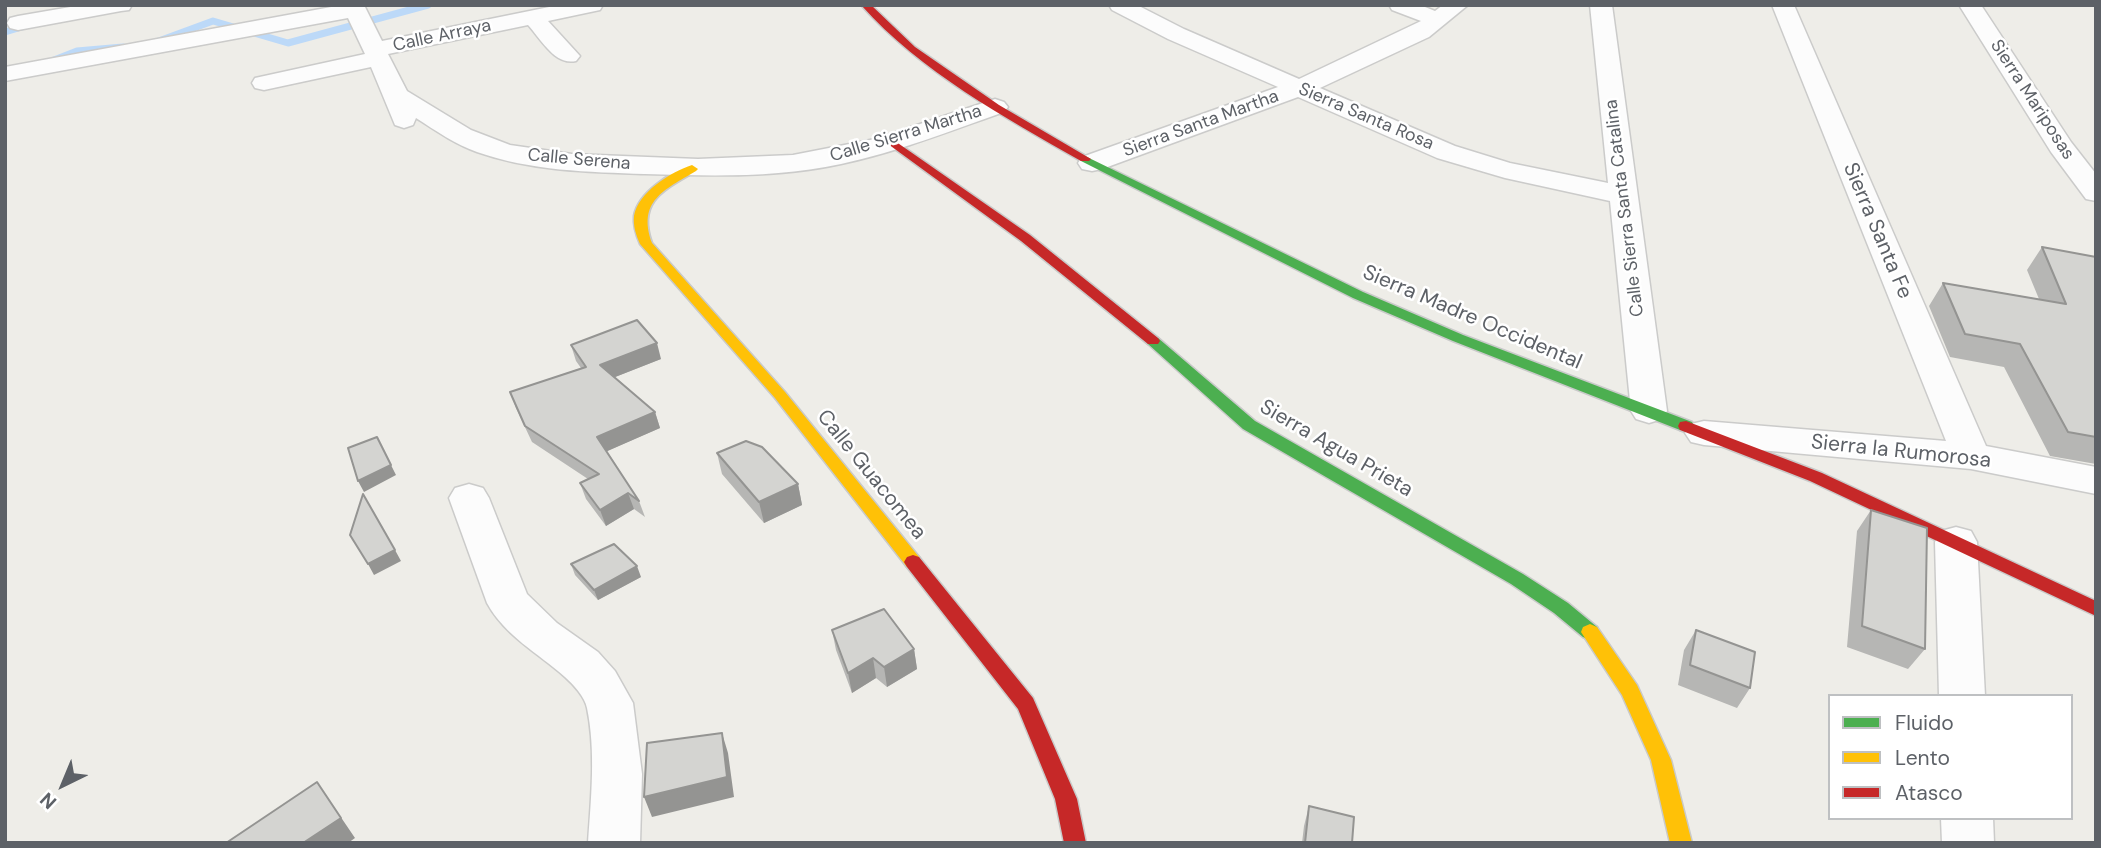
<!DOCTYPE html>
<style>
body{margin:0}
#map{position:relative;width:2101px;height:848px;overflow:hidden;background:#eeede8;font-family:"DM Sans",sans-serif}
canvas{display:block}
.frame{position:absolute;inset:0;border:7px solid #5d6167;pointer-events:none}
.legend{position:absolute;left:1828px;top:694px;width:245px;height:126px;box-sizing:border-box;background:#fff;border:2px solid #bec0c2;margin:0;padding:9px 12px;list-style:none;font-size:21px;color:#5d6167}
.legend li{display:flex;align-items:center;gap:14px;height:35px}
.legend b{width:35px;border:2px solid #bec0c2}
.north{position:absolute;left:28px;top:750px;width:70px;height:70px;-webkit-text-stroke:5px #fff;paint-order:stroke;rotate:223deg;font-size:19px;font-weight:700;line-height:28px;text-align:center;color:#5d6167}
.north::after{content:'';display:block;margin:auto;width:24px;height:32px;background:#5d6167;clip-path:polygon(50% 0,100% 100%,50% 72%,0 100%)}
</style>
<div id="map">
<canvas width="2101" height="848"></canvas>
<div class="frame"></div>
<ul class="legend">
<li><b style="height:9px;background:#4caf50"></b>Fluido</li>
<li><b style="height:9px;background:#ffc107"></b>Lento</li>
<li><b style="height:9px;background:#c62828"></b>Atasco</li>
</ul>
<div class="north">N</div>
</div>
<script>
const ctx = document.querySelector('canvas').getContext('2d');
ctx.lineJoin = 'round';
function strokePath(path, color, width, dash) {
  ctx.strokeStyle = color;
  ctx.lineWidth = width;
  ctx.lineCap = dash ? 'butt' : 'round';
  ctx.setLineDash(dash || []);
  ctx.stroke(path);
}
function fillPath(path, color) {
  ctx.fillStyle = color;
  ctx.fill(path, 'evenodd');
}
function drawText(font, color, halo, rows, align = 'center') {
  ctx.font = font + ' "DM Sans",sans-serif';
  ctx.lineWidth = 5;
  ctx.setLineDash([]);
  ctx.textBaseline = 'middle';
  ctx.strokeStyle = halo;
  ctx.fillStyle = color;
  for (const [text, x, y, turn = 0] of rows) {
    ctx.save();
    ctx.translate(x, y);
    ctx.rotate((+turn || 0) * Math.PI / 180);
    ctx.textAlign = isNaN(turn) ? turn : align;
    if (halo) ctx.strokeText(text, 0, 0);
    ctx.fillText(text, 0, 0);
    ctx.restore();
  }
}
strokePath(new Path2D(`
 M5,32L25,26
 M156,42L213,21L288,43L428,5
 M54,60L77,51L123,47`), '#bcd9f8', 7);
const street = new Path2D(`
 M82,5H132L129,10L121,11L18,30L10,28L7,23L10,18L18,16Z
 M342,5H364L382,41L559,5H603L600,10L548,21L580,56L576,61C555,66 541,39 528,25L388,54L407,91L471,130L510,145L572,154L698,159L793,155L875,139L995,99L1004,102L1008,107L1004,112C950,131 897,152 841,164C777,178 711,176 645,174C588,172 531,171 477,152C455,144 436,131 416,118L413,125L404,128L395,125L371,67L264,90L255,88L252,83L255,78L365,54L348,18L5,81V67Z
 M1109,5H1137L1184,29L1299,79L1421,21L1392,10L1389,5H1420L1435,11L1443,5H1468L1429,37L1320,88L1455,146L1510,163L1608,183L1590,5H1612L1667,411L1662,419L1649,423L1636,419L1631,411L1610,201L1505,178L1437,158L1298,97L1102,169L1092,171L1082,169L1078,163L1082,157L1278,87L1168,39L1112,10Z
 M1772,5H1794L1986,446L2096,467V494L1971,469L1704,445L1691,442L1685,433L1691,424L1704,421L1946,441Z
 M1959,5H1981L2071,142L2096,174V201L2086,199L2051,152Z
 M469,484L483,488L489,498L527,594L557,623L598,652L615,671L633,703L642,774L640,843H588C591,799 596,751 587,708C585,697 573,684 565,677C538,653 505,636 487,603L449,498L455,488Z
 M1956,527L1971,531L1977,542L1985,696H1939L1935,542L1941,531Z
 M1941,818H1993L1994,843H1942Z`);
const fast = new Path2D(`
 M1085,156L1363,292L1463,335L1692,422L1694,426L1692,430H1680L1453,341L1353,298L1081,161L1079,159Z
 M1153,337L1158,338L1255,421L1523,574L1568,603L1597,627L1599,632L1597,637L1590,640L1583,637L1554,613L1511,584L1243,429L1148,344L1146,341L1148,338Z`);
const slow = new Path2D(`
 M692,165L698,169L696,171C664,190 637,201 652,243L785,392L919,557L922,562L919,567H907L775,398L640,244C636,235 633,226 634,216C638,192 671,172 692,165Z
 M1590,624L1597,627L1637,685L1671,760L1692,843H1670L1651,760L1622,695L1581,632L1583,627Z`);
const jam = new Path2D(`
 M861,5H871L915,47L999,105L1091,159L1089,161H1081C1004,117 921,72 861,5Z
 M892,139L1030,235L1158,338L1160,341L1158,344H1148L1021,241L888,144V140Z
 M1686,421L1822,473L2096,601V616L1810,481L1680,430L1678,426L1680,422Z
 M913,555L919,557L1033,698L1077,799L1086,843H1064L1055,799L1018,709L907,567L904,562L907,557Z`);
strokePath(street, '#cbcbca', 3);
strokePath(fast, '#c9cac9', 3);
strokePath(slow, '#c9cac9', 3);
strokePath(jam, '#c9cac9', 3);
fillPath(street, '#fcfcfc');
fillPath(fast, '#4caf50');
fillPath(slow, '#ffc107');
fillPath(jam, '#c62828');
fillPath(new Path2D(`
 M2042,247L2096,257V464L2050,456L2004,367L1950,357L1929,306L1943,283L2039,299L2027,270Z
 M571,345L661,359L615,377L655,412L660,428L607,451L639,501L645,517L634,509L606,526L586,499L580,483L588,479L532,442L516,408L510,392L581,368L576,361Z
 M717,453L798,484L802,505L764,523L722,474Z
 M1871,510L1925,649L1908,669L1847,647L1857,531Z
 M571,564L641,577L598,600L575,575Z
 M832,630L914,649L917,669L887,687L876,678L852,693L836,650Z
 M1696,630L1750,688L1737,708L1678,685L1684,650Z
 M1309,806L1352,843H1302L1304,826Z`), '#b6b6b4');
fillPath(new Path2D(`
 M657,343L661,359L605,381L600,365Z
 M655,412L660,428L603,453L597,437Z
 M391,465L396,475L364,492L358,481Z
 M798,484L802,505L764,523L759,502Z
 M628,493L634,509L606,526L600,510Z
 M395,550L401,561L374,575L368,564Z
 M637,566L641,577L598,600L594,590Z
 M914,649L917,669L887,687L884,667Z
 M873,658L876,678L852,693L848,673Z
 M722,733L728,753L734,797L652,817L644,797Z
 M317,782L355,838L348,843H303Z`), '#949492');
const building = new Path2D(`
 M2042,247L2096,257V437L2068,432L2020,344L1965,334L1943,283L2066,304Z
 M637,320L657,343L600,365L655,412L597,437L639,501L628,493L600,510L580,483L599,474L525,426L510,392L586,367L571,345Z
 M377,437L391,465L358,481L348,448Z
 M746,441L762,447L798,484L759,502L717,453Z
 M363,494L395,550L368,564L350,535Z
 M1871,510L1927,528L1925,649L1862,626Z
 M614,544L637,566L594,590L571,564Z
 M884,609L914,649L884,667L873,658L848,673L832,630Z
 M1696,630L1755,652L1750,688L1690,665Z
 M722,733L727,777L644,797L647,743Z
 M317,782L341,818L303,843H226Z
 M1309,806L1354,817L1352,843H1305Z`);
fillPath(building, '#d4d4d1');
strokePath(building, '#949492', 2);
drawText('18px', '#5d6167', '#fff', [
 ["Calle Arraya",442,36,-12],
 ["Sierra Mariposas",2032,100,57],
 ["Sierra Santa Rosa",1366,117,23],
 ["Sierra Santa Martha",1201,124,-20],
 ["Calle Sierra Martha",906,134,-17],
 ["Calle Serena",579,160,5],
 ["Calle Sierra Santa Catalina",1625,208,-97]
]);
drawText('21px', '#5d6167', '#fff', [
 ["Sierra Santa Fe",1877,231,67],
 ["Sierra Madre Occidental",1472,318,23],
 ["Sierra Agua Prieta",1336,449,30],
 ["Sierra la Rumorosa",1901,452,6],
 ["Calle Guacomea",871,475,51]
]);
</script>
